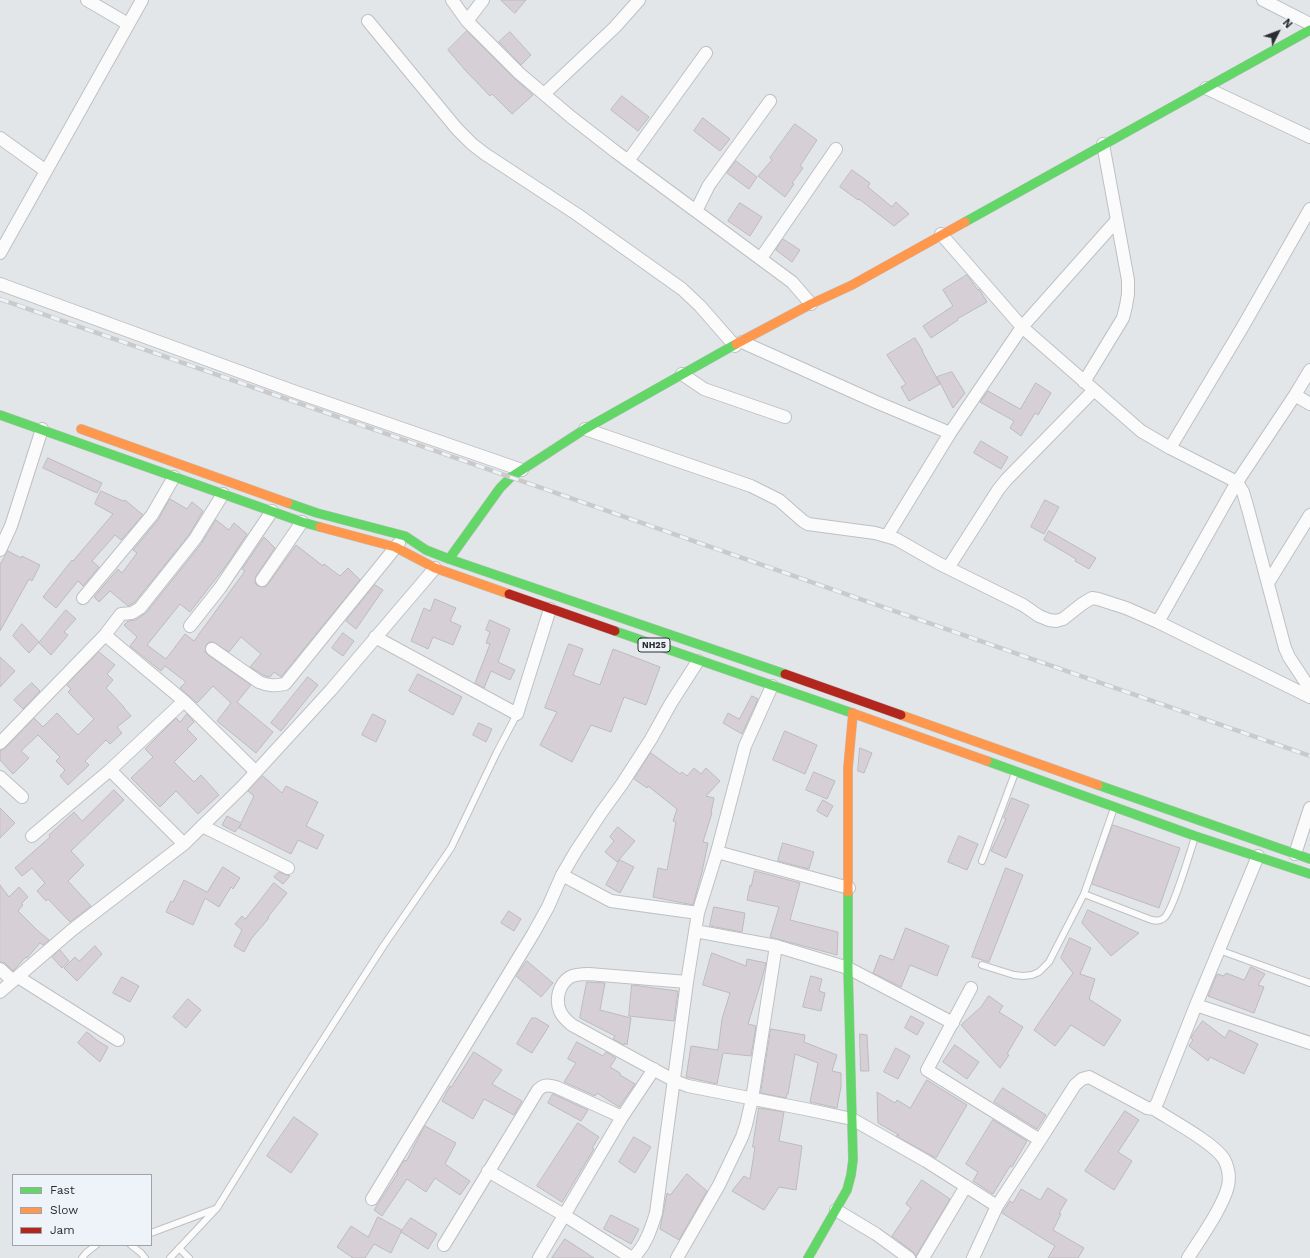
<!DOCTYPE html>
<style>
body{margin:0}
#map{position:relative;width:1310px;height:1258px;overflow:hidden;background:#e3e6e9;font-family:"Work Sans",sans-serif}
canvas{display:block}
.legend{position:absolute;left:12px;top:1174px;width:140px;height:72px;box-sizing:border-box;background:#eef3f9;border:1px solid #a0a4a8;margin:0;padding:5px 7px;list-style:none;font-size:12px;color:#2c2d2f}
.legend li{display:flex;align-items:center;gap:8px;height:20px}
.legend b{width:20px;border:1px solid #a0a4a8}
.north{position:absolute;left:1258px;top:12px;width:40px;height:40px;-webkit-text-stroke:3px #eef3f9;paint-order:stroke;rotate:48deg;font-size:11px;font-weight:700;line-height:16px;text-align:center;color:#2c2d2f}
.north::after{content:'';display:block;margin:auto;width:14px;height:18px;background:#2c2d2f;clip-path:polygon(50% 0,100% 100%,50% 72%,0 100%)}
</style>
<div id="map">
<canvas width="1310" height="1258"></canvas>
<ul class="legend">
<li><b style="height:5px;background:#63d668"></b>Fast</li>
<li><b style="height:5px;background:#ff974d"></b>Slow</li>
<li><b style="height:5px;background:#b3261e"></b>Jam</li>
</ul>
<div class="north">N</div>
</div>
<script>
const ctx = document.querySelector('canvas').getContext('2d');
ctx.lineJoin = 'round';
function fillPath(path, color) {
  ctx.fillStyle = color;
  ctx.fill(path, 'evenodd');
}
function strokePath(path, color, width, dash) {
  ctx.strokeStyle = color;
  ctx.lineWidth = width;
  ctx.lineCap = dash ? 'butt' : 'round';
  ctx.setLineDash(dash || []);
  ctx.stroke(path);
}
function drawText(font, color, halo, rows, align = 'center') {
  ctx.font = font + ' "Work Sans",sans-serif';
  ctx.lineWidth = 3;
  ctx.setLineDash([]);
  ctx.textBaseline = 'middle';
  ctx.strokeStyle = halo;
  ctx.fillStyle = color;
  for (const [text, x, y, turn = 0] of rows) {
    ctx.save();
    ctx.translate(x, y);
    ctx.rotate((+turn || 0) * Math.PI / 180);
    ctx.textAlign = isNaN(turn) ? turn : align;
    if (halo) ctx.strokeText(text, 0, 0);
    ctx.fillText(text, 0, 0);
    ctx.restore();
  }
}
const building = new Path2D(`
 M501,0H526L515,13Z
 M467,31L514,78L533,95L512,114L492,94L490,96L465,70L448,50Z
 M510,32L531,55L521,65L499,42Z
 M622,96L649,117L638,131L611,110Z
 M703,118L730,139L720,151L694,131Z
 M795,124L817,140L800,166L803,168L792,183L794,184L785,197L758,176L772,160L770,158Z
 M736,161L757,177L749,189L727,173Z
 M852,170L870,183L868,187L892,207L896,202L909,214L894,226L859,199L858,200L840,187Z
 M740,203L762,217L750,236L728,221Z
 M783,239L800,250L792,262L776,250Z
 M967,275L978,290L979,289L987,302L957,319L958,320L931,338L923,326L953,306L943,290Z
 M915,338L923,351H922L940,384L909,401L901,387L906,384L887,355Z
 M952,372L965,393L953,408L937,377Z
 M1036,383L1051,393L1038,415L1035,413L1021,436L1010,428L1014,421L980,402L988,391L1020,409Z
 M981,441L1008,457L1001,469L974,453Z
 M48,458L102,483L97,493L43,468Z
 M101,491L123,501L125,500L143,515L121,540L115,535L92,561L99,567L83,586L78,581L56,608L43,597L72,560L73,561L113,514L95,504Z
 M170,499L187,509L192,502L203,511L189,535L135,602L128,606L110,591L99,602L94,597L118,569L122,573L137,553L133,550L158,520Z
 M1045,500L1059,507L1044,534L1031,527Z
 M216,520L229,530L234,523L247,534L228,563L190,612L180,604L147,645L166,659L185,634L194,641L245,571L242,569L264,537L275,548L256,576L255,583L258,586L265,587L268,584L296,545L323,566L324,564L340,576L348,568L360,580L281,677L274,672L270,677L265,676L250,667L261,654L241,637L229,652L213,642H209L206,645L205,652L208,655L251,685L237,702L273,732L256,753L217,721L231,703L213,686L197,703L180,688L186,682L165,666L161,671L130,646L137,637L124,625L128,621L136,620L146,613L201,544Z
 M1049,531L1096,558L1089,569L1075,561L1076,559L1044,540Z
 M8,551L21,558L22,556L40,565L32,581L29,579L0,631V565Z
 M375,585L383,590L356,629L346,621Z
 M435,599L456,608L450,621L461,626L453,645L433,637L428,649L411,641L424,608L430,611Z
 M66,610L76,619L64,632L68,635L51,655L39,643Z
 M490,620L510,629L498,662L515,670L510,680L491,671L484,688L475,683L490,644L486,643L490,632L486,630Z
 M22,624L39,642L29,653L13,636Z
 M343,633L354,641L343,656L332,648Z
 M569,644L583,649L573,675L600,685L613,649L660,667L646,705L624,697L611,732L591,725L572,762L540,745L557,712L545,708Z
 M99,652L115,665L107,674L113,680L106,688L124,707V708L131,716L117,727L122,733L110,744L106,740L85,761L89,765L68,785L60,776L65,770L56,761L60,757L38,735L21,751L29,758L13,774L0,760V751L5,748L34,718L43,727L57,713L78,735L94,719L68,692L71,689L67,685Z
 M0,657L15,671L0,687Z
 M418,674L462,697L453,715L409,691Z
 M308,677L318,685L281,731L271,723Z
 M32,683L40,691L23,709L14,700Z
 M752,696L758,699L742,734L723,723L728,713L739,719Z
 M187,714L194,722L187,729L197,739L174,762L194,782L201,775L219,795L198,814L176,791L160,807L131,778L153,757L145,749L176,718L180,722Z
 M373,714L386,721L376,742L362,735Z
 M479,723L492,729L486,742L473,735Z
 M785,731L817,745L805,774L773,760Z
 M860,748L872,753L864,773L858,771Z
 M651,753L680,774L682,772L687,776L694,768L701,774L706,768L720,781L706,796L714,798L711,813H712L703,842L708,843L702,872L693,905L653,897L658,868L667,870L676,822L673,821L677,809L648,786L647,788L634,779Z
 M814,772L835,781L827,799L806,790Z
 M263,776L282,793L286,786L318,802L306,826L324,835L317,849L298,840L291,854L239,828L241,824L235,832L222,825L227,816L241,823L254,796L248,791Z
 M114,790L124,800L71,851L84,865L68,881L91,906L70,922L48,899L46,901L37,891L45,883L32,868L22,876L15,868L50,837L49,835L74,812L82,821Z
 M1012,798L1029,805L1006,858L991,851L1006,819L1004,818Z
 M823,800L833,806L827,817L817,811Z
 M0,808L15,823L0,838Z
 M1113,825L1180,848L1159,908L1092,884Z
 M618,827L635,841L617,862L605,852L614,841L610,837Z
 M959,836L978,844L967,870L948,862Z
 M783,843L814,852L809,869L778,861Z
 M620,860L634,867L620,893L606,885Z
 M223,867L240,878L233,889L231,887L219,907L205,898L193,925L166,912L171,901L173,902L184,880L207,892Z
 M1006,868L1023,875L989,962L972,957Z
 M755,871L800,883L790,920L838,932L837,955L770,937L779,907L747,900L750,885L751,886Z
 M279,872L290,876L283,884L274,877Z
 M274,883L287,893L268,917L269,918L251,939L244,952L234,946L242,930L235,924L242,916L245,919Z
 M0,885L9,897L19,887L28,897L21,904L23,905L18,911L37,930L49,940L43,945L40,943L27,958L26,957L13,971L5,963L0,962Z
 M714,907L745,913L742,932L710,926Z
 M1088,910L1139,933L1111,956L1082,923Z
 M509,911L521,919L514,931L501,923Z
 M906,928L949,946L937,976L910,965L901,987L873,973L880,955L893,960Z
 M1070,938L1091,948L1080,974L1095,979L1089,999L1121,1020L1104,1046L1071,1025L1055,1046L1034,1030L1073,973L1061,958Z
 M95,946L102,954L77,981L64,968L75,957L79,961Z
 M60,950L69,961L62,968L52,957Z
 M712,953L746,966L747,959L766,963L762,979L748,1024L756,1026L751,1056L723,1053L717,1084L686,1077L691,1046L718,1050L722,1019L730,993L703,985Z
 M527,961L553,983L541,997L516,976Z
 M1251,967L1265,974L1258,985L1264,987L1254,1013L1208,996L1217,974L1224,976L1226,973L1244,980Z
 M811,976L822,979L819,991L825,993L821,1011L803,1007Z
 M122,977L139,986L130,1002L113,993Z
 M587,982L605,983L600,1010L631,1018L627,1045L625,1043L624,1045L613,1039L615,1036L580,1018Z
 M632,985L678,991L674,1021L629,1016Z
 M989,996L1003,1006L999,1012L1023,1027L1007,1054L1009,1055L1000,1068L961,1025L981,1007Z
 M188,999L201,1010L186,1028L173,1017Z
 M911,1016L924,1023L917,1035L905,1028Z
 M532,1018H536L549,1026L532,1053L517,1044Z
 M1203,1021L1225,1038L1229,1030L1258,1044L1244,1074L1210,1057L1208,1061L1189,1046L1193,1040L1191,1038L1193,1034Z
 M771,1029L805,1035L804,1042L837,1055L832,1071L841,1073V1087L837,1108L810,1102L818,1063L795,1054L788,1094H787L786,1098L761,1093Z
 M87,1032L98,1041L108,1047L100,1062L78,1043Z
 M860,1034L867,1035L869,1071H861Z
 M577,1042L603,1056L606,1052L616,1058L610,1067L620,1073V1075L635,1084L619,1107L597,1093L595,1096L564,1082L576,1063L568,1059Z
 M955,1045L979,1062L967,1079L943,1062Z
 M896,1048L910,1056L898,1079L884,1072Z
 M474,1052L502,1070L492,1084L522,1101L514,1115L484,1099L473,1119L442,1101L450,1086L451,1087Z
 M927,1080L967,1105L936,1158L896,1136L899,1135L878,1123L877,1092L895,1103L897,1100L910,1108Z
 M1003,1088L1046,1115L1037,1129L994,1102Z
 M553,1094L588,1110L581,1121L548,1103Z
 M759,1108L784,1112L779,1141L802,1146L796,1190L779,1187L764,1210L732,1191L744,1176L750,1179L755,1147H753Z
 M1125,1111L1139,1120L1118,1152L1132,1161L1114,1190L1085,1171Z
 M294,1117L318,1134L291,1173L267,1156Z
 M993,1120L1027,1141L1012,1167L1010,1166L993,1194L973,1181L978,1172L966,1164Z
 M578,1123L599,1137L592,1148L594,1149L562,1202L537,1186Z
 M425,1126L456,1143L445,1164L470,1181L460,1195L435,1178L426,1192L407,1179L382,1216L374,1210L398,1173L397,1172L402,1163L405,1160L406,1161Z
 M634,1137L651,1147L635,1173L619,1162Z
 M687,1174L707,1191L679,1240L660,1229L667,1193L670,1195Z
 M922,1180L950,1199L916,1256L913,1252L892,1236L911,1208L906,1204Z
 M1048,1188L1067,1200L1059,1213L1061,1214L1053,1230L1084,1248L1078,1258H1048L1055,1246L1002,1213L1010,1201L1013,1203L1021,1189L1040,1200Z
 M611,1215L639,1229L631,1244L604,1229Z
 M378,1217L402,1230L391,1253L374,1244L365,1258H353L337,1247L351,1226L368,1237Z
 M411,1218L437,1234L428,1249L401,1232Z
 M565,1239L594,1258H552Z`);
fillPath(building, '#d7cfd6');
strokePath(building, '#bbbbbe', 1);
const lane = new Path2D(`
 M982,861L1015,773
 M1084,894L1149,919C1154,921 1159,922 1164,918C1173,911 1190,852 1195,837
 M1219,950L1310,983
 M982,965L1014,975L1023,976L1032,975L1039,972L1049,962L1084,894L1114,808
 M151,1233L215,1209
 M131,1245L141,1253L145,1258
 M179,1248L189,1258
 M82,1258L86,1253L96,1245
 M170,1258L217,1208L284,1100L384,945L451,848L497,752L517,714`);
const street = new Path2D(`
 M87,0L128,24
 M452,0L467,21L519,73L571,117L616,152L792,282L811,304
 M1263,0L1310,24
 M368,21L457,129L472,144L485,154L578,215L682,289L700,306L735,346
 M467,21L483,0
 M1206,88L1310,137
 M544,94L615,27L639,0
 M0,138L46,171
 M628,161L706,53
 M696,211L709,185L770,101
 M941,234L1022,327L1141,431L1170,448L1237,482L1243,492L1248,509L1285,648L1289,657L1310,689
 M0,253L142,0
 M761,258L836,149
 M0,284L293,391L522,470
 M742,342L876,402L950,433
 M1310,370L1295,395L1310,404
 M682,374L704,389L785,417
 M1084,382L1123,318L1126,306L1128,294V280L1103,144
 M585,429L751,486L779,500L803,521L808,524L875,533L896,539L938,563L1023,605L1039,616L1049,620L1056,621L1063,619L1082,604L1092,598L1098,599L1126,608L1158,622L1310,697
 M1170,448L1242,328L1310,209
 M887,536L950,433L1022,327L1117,220
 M0,550L11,526L42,429
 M948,568L998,490L1006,480L1094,390
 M262,580L302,522
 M1268,583L1310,515
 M83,598L152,515L174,477
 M1158,622L1237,482L1295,395
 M190,626L220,588L272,511
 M105,635L184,701L256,772
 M375,637L517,714L550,609
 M212,649L259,682C269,686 275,686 285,684L399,543
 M0,743L105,635L121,614L132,613L140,608L195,539L223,494
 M110,770L184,844
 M0,777L22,797
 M202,826L288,868
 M32,836L110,770L184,701
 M717,852L849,888
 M1295,854L1310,808
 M562,875L611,901L698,913
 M695,931L776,946L848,968L953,1023
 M0,969L13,981
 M18,977L118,1040
 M687,982L589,974C583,974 576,974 570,977C559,984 555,999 560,1011C562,1016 567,1021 572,1025L675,1081L688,1086L805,1109L852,1119L926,1161L997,1206L1040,1140L927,1070L971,988
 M0,992L72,930L184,844L243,786L331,690L435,568
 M1196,1005L1310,1043
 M1154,1109C1171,1120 1214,1143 1224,1159C1228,1167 1230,1177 1228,1186C1223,1207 1200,1239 1188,1258
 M1040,1140L1075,1085L1082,1079L1089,1077L1147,1108L1154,1109L1158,1101L1196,1005L1258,856
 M488,1171L564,1215L632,1258
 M372,1199L533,934L548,907L562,875L576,851L601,813L622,784L651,739L671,703L698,661
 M836,1210L876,1234L909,1258
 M444,1245L538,1090C544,1084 549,1085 556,1087L622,1117
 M539,1258L622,1117L654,1069
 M633,1258C646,1245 651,1229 656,1213L687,982L698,913L717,852L745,746L772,686
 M677,1258L719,1185L742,1137L746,1125L752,1099L776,946
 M923,1258L966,1186
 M973,1258L997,1206`);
const fast = new Path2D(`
 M965,222L1310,30
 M0,415L302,522L320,527
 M288,503L317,513L405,536L426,550L449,559L785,674
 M449,559L500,488L511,477L585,429L736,344
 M615,631L852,713
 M987,761L1195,836L1310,874
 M1098,785L1310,859
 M808,1258L847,1190L851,1175L853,1160L848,968V892`);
const slow = new Path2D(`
 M736,344L811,304L852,285L965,222
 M81,429L288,503
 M320,527L395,547L435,568L509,594
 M852,713L987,761
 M901,715L1098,785
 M848,892V768L853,713`);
const jam = new Path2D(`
 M509,594L615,631
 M785,674L901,715`);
strokePath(lane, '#bec0c2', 8);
strokePath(street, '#bec0c2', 14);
strokePath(fast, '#bec0c2', 10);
strokePath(slow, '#bec0c2', 10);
strokePath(jam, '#bec0c2', 10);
strokePath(lane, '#fbfbfc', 6);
strokePath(street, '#fbfbfc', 12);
strokePath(fast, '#63d668', 9);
strokePath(slow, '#ff974d', 9);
strokePath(jam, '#b3261e', 9);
const rail = new Path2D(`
 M0,299L1310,756`);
strokePath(rail, '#cacaca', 4.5);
strokePath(rail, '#eef3f9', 3, [9]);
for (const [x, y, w] of [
 [654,645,32]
]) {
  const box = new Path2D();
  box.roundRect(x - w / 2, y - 7, w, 14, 3);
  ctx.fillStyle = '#eef3f9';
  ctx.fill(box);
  strokePath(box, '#2c2d2f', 1);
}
drawText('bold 9px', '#2c2d2f', null, [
 ["NH25",654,645]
]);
</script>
